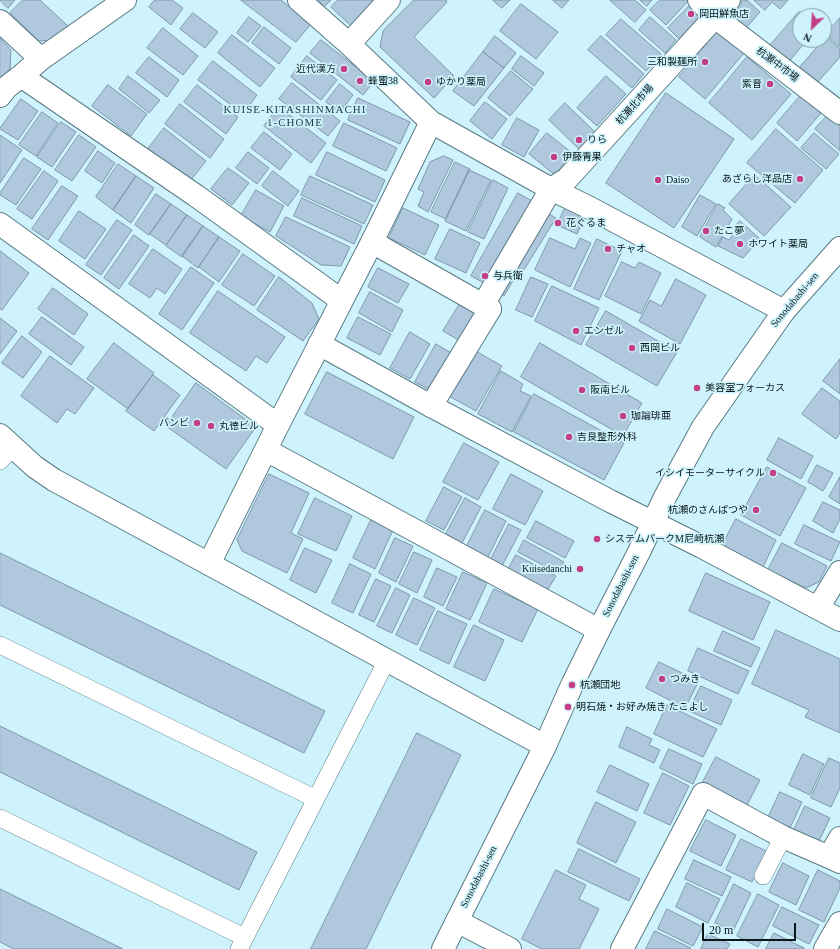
<!DOCTYPE html>
<meta charset="utf-8">
<style>
body{margin:0}
#map{position:relative;width:840px;height:949px;overflow:hidden;background:#cef3fd;font-family:"Times New Roman",serif}
canvas{display:block}
.north{position:absolute;left:792px;top:8px;width:40px;height:40px;box-sizing:border-box;background:#cef3fd;border:1px solid #809ba3;border-radius:50%;rotate:205deg;font-size:11px;font-weight:700;line-height:16px;text-align:center;color:#0a171b}
.north::after{content:'';display:block;margin:auto;width:14px;height:18px;background:#c33f85;clip-path:polygon(50% 0,100% 100%,50% 72%,0 100%)}
.scale{position:absolute;left:702px;top:923px;width:94px;height:18px;box-sizing:border-box;border:2px solid #0a171b;border-top:0;padding-left:5px;font-size:12px;line-height:14px;white-space:nowrap;color:#0a171b;-webkit-text-stroke:3px #cef3fd;paint-order:stroke}
</style>
<div id="map">
<canvas width="840" height="949"></canvas>
<div class="north">N</div>
<div class="scale">20 m</div>
</div>
<script>
const ctx = document.querySelector('canvas').getContext('2d');
ctx.lineJoin = 'round';
function fillPath(path, color) {
  ctx.fillStyle = color;
  ctx.fill(path, 'evenodd');
}
function strokePath(path, color, width, dash) {
  ctx.strokeStyle = color;
  ctx.lineWidth = width;
  ctx.lineCap = dash ? 'butt' : 'round';
  ctx.setLineDash(dash || []);
  ctx.stroke(path);
}
function drawText(font, color, halo, rows, align = 'center') {
  ctx.font = font + ' "Times New Roman","Noto Sans JP",serif';
  ctx.lineWidth = 3.5;
  ctx.setLineDash([]);
  ctx.textBaseline = 'middle';
  ctx.strokeStyle = halo;
  ctx.fillStyle = color;
  for (const [text, x, y, turn = 0] of rows) {
    ctx.save();
    ctx.translate(x, y);
    ctx.rotate((+turn || 0) * Math.PI / 180);
    ctx.textAlign = isNaN(turn) ? turn : align;
    if (halo) ctx.strokeText(text, 0, 0);
    ctx.fillText(text, 0, 0);
    ctx.restore();
  }
}
const building = new Path2D(`
 M0,0H15L8,8Z
 M23,0H40L69,27L57,40L39,41L10,13Z
 M155,0H172L183,8L171,25L149,7Z
 M241,0H281L311,24L296,42Z
 M318,0H331L325,6Z
 M338,0H376L351,26L331,7Z
 M414,0H446L447,2L414,37L454,76L434,98L380,47L383,31Z
 M493,0H510L502,8Z
 M553,0H569L562,8Z
 M610,0H635L646,10L635,22Z
 M640,0H652L647,6Z
 M660,0H689L666,25L650,10Z
 M743,0H747L760,12L746,28L730,15Z
 M754,0H788L780,9L772,2L765,10Z
 M692,3L703,13L679,39L668,28Z
 M521,4L558,32L536,59L500,31Z
 M799,12L803,16H800V40H807L787,64L768,48Z
 M193,13L218,32L205,48L180,29Z
 M249,17L261,26L248,42L237,33Z
 M650,17L676,40L665,53L639,30Z
 M840,18V47L826,34Z
 M621,19L661,54L646,71L606,35Z
 M264,27L291,48L279,64L252,43Z
 M163,28L198,56L183,75L147,48Z
 M719,30L745,52L705,99L679,77Z
 M232,35L275,68L260,87L218,53Z
 M495,36L516,53L504,68L483,52Z
 M601,36L644,74L632,88L588,50Z
 M826,36L840,49V57L815,85L797,70L823,40H824Z
 M0,38L11,50L10,69L0,78Z
 M321,40L374,81L363,95L310,53Z
 M483,52L504,68L474,106L453,91Z
 M307,56L337,80L321,100L291,77Z
 M521,56L544,73L534,86L512,69Z
 M149,57L179,80L167,97L136,73Z
 M747,57L791,94L752,140L709,103Z
 M213,61L257,95L243,114L198,80Z
 M511,71L533,89L510,116L488,98Z
 M128,76L160,100L149,113L119,89Z
 M606,76L626,94L597,126L577,108Z
 M292,83L340,121L328,136L279,99Z
 M340,84L353,95L340,112L326,102Z
 M108,85L147,114L131,136L92,106Z
 M197,85L238,117L226,134L184,102Z
 M666,93L734,139L674,228L606,183Z
 M801,95L821,113L797,141L777,123Z
 M358,98L410,122L400,144L348,120Z
 M21,99L38,111L18,140L0,129Z
 M485,102L507,119L492,139L470,121Z
 M565,103L595,132L579,149L549,120Z
 M180,104L224,139L210,158L165,124Z
 M279,107L326,143L311,163L264,126Z
 M42,112L58,123L36,156L19,145Z
 M828,115L840,125V151L815,129Z
 M517,118L539,130L524,157L502,145Z
 M61,122L76,132L52,167L37,157Z
 M344,123L397,148L386,171L333,146Z
 M164,128L206,161L190,181L148,149Z
 M776,129L823,170L795,203L747,163Z
 M264,132L292,154L280,170L251,148Z
 M547,133L572,153L555,175L529,154Z
 M814,133L839,154L826,169L801,148Z
 M0,135L22,150L0,183Z
 M79,135L96,147L72,181L55,170Z
 M98,151L115,163L102,183L85,171Z
 M248,152L269,168L257,184L236,168Z
 M327,152L385,180L375,202L316,175Z
 M444,156L453,160L428,212L418,206L424,192L418,189L430,162Z
 M24,158L41,169L16,205L0,195V193Z
 M455,162L470,169L446,219L431,212Z
 M118,164L136,176L113,210L96,197Z
 M228,168L249,183L232,205L211,189Z
 M469,170L491,180L466,231L445,221Z
 M44,171L58,181L32,219L17,209Z
 M273,171L299,191L288,206L262,186Z
 M755,175L791,207L764,236L729,204Z
 M136,176L154,188L131,223L113,210Z
 M310,176L373,205L364,224L301,195Z
 M493,180L508,188L484,239L468,232Z
 M62,186L78,196L48,240L32,229Z
 M256,190L284,206L270,232L241,216Z
 M518,193L532,201L486,284L471,276Z
 M156,194L171,204L149,235L135,225Z
 M700,195L716,204L697,236L682,227Z
 M302,198L362,226L354,244L294,216Z
 M171,204L187,215L166,245L150,234Z
 M718,204L725,208L723,210L732,219L716,247L700,237Z
 M403,208L439,225L425,255L389,238Z
 M565,208L585,217L577,234L557,225Z
 M79,211L106,229L85,259L59,241Z
 M544,211L556,218L517,281L514,279L504,296L496,291Z
 M187,215L203,226L182,257L166,246Z
 M286,217L350,247L341,266L321,265L276,236Z
 M117,220L132,230L101,275L86,265Z
 M740,221L760,239L743,258L718,246L723,237L729,240L736,230L734,228Z
 M203,226L219,237L198,268L182,256Z
 M450,229L480,243L466,273L435,259Z
 M134,235L149,246L119,289L104,278Z
 M219,237L240,251L219,282L199,267Z
 M550,238L575,249L580,238L591,243L570,287L535,270Z
 M597,239L622,251L599,300L574,289Z
 M153,249L182,269L165,294L157,288L150,298L129,284Z
 M0,251L29,273L2,310L0,309Z
 M243,254L275,276L254,306L222,285Z
 M622,262L635,268L639,262L661,273L641,314L605,296Z
 M191,267L214,283L182,330L159,314Z
 M378,268L409,284L398,303L368,287Z
 M279,277L312,303L319,319L303,341L257,310Z
 M531,277L548,284L532,317L516,310Z
 M676,279L706,295L680,344L639,321L650,300L661,306Z
 M552,286L599,308L581,345L535,321Z
 M53,288L88,314L74,335L38,309Z
 M218,291L285,337L267,363L256,356L246,371L190,333Z
 M370,292L403,310L392,332L359,313Z
 M461,302L478,311L460,341L443,331Z
 M606,311L677,352L657,386L586,345Z
 M42,317L84,347L71,365L29,334Z
 M358,317L391,334L380,355L347,338Z
 M0,318L17,331L0,354Z
 M410,332L430,344L410,379L390,368Z
 M22,336L42,352L23,378L2,363Z
 M114,343L154,373L128,409L87,379Z
 M540,343L642,403L623,436L521,377Z
 M436,344L453,354L432,391L415,382Z
 M472,349L502,366L476,411L447,395Z
 M50,356L94,388L75,414L67,409L57,423L21,396Z
 M840,359V394L823,381Z
 M501,371L523,384L520,391L531,396L512,432L478,414Z
 M327,372L414,417L393,459L305,414Z
 M153,375L180,395L154,431L126,411Z
 M196,383L256,427L226,469L166,426Z
 M822,388L840,401V433L836,439L802,414Z
 M534,394L624,443L604,480L514,432Z
 M779,438L813,456L801,479L767,460Z
 M464,443L499,462L478,500L443,482Z
 M817,465L833,473L823,491L808,482Z
 M767,467L806,488L780,536L741,515Z
 M269,474L309,493L291,533L303,539L287,573L242,551L237,540Z
 M511,474L543,491L525,525L493,509Z
 M840,477V504L829,497Z
 M444,487L462,497L444,530L426,521Z
 M315,498L352,516L336,551L298,534Z
 M465,498L481,507L462,543L446,534Z
 M823,502L840,510V519L833,533L813,521Z
 M485,510L506,521L488,557L467,546Z
 M372,518L394,528L375,569L353,558Z
 M736,519L776,540L763,567L722,546Z
 M536,521L574,541L565,558L527,538Z
 M509,524L521,530L502,566L491,559Z
 M804,525L840,542L831,561L795,544Z
 M395,538L413,546L396,582L379,573Z
 M524,540L564,562L558,573L518,552Z
 M782,543L827,566L819,582L806,588L768,570Z
 M305,548L332,560L316,593L290,580Z
 M414,552L432,560L417,593L399,584Z
 M0,553L325,711L304,753L0,605Z
 M516,555L556,576L547,591L508,570Z
 M350,564L371,574L353,613L332,603Z
 M437,568L457,577L443,606L424,597Z
 M463,572L487,583L470,620L446,609Z
 M706,573L770,602L753,640L689,611Z
 M376,579L391,586L374,622L359,615Z
 M396,588L410,595L392,633L377,626Z
 M494,589L538,609L522,642L479,622Z
 M414,598L435,608L417,645L396,635Z
 M438,611L467,624L449,664L420,650Z
 M474,625L504,640L485,681L454,667Z
 M776,630L840,659V733L805,717L809,710L752,684Z
 M723,631L760,648L751,667L714,651Z
 M698,648L749,671L738,694L688,671Z
 M659,662L699,681L685,708L646,688Z
 M701,686L732,700L721,725L689,711Z
 M667,705L717,729L703,757L654,734Z
 M0,726L257,852L239,890L0,772Z
 M627,727L652,739L649,745L660,750L654,763L619,747Z
 M417,733L461,755L366,949H311Z
 M669,749L702,764L693,784L660,768Z
 M803,754L824,764L810,795L789,785Z
 M716,757L760,780L747,805L703,782Z
 M829,758L840,763V788L831,807L811,798Z
 M610,765L649,784L637,811L597,792Z
 M663,773L689,786L670,825L644,813Z
 M780,792L802,802L790,828L768,818Z
 M596,802L636,822L616,863L577,843Z
 M805,806L830,818L819,841L794,830Z
 M706,820L736,835L721,866L690,851Z
 M741,839L766,851L752,882L726,870Z
 M579,849L640,879L629,901L568,872Z
 M694,860L731,877L722,896L685,879Z
 M783,863L809,876L796,905L769,892Z
 M556,870L586,885L579,899L599,909L579,949H542L522,939Z
 M818,870L840,881V888L824,922L799,910Z
 M687,883L720,899L708,923L676,907Z
 M734,884L751,893L733,931L715,923Z
 M0,889L123,949H14L0,942Z
 M758,894L779,905L758,947L737,936Z
 M782,907L819,925L809,944L773,926Z
 M667,909L703,927L693,946L658,929Z
 M655,931L691,948L690,949H646Z
 M774,933L804,948V949H766Z
 M708,934L730,944L727,949H701Z`);
fillPath(building, '#afc8dd');
strokePath(building, '#7f97ab', 1);
const service = new Path2D(`
 M0,461L13,447
 M0,645L316,799
 M0,818L244,937
 M763,876L783,837
 M239,949L387,660`);
const pedestrian = new Path2D(`
 M699,0L715,17L840,113
 M483,305L551,189L567,179L715,17L729,0
 M431,406L490,309`);
const minor = new Path2D(`
 M299,0L349,44L431,122L526,175L551,189L590,208L784,311
 M0,21L41,59
 M349,44L389,0
 M21,76L195,195L341,300
 M0,96L7,87L21,76L41,59L125,0
 M0,224L278,425
 M372,242L490,309
 M319,344L431,406L610,501L702,547L840,620
 M266,450L599,630
 M209,564L278,425L372,242L431,122
 M818,608L840,572
 M829,857L840,838
 M457,921L510,949
 M622,949L703,794L783,837L829,857L840,862
 M825,949L840,923`);
const tertiary = new Path2D(`
 M0,435L35,467L54,480L545,746
 M443,949L545,746L572,685L599,630L639,552L665,497L703,427L784,311L840,248`);
strokePath(service, '#597a84', 18);
strokePath(pedestrian, '#597a84', 24);
strokePath(minor, '#597a84', 24);
strokePath(tertiary, '#597a84', 24);
strokePath(service, '#fff', 17);
strokePath(pedestrian, '#fff', 22);
strokePath(minor, '#fff', 22);
strokePath(tertiary, '#fff', 22);
for (const [x, y, r, color] of [
 [691,14,4,"#c33f85"],
 [705,62,4,"#c33f85"],
 [344,69,4,"#c33f85"],
 [360,81,4,"#c33f85"],
 [428,82,4,"#c33f85"],
 [770,84,4,"#c33f85"],
 [579,140,4,"#c33f85"],
 [554,157,4,"#c33f85"],
 [800,179,4,"#c33f85"],
 [658,180,4,"#c33f85"],
 [558,223,4,"#c33f85"],
 [706,231,4,"#c33f85"],
 [740,244,4,"#c33f85"],
 [608,249,4,"#c33f85"],
 [485,276,4,"#c33f85"],
 [576,331,4,"#c33f85"],
 [632,348,4,"#c33f85"],
 [697,388,4,"#c33f85"],
 [582,390,4,"#c33f85"],
 [623,416,4,"#c33f85"],
 [197,423,4,"#c33f85"],
 [211,426,4,"#c33f85"],
 [569,437,4,"#c33f85"],
 [773,473,4,"#c33f85"],
 [756,510,4,"#c33f85"],
 [597,539,4,"#c33f85"],
 [580,569,4,"#c33f85"],
 [662,679,4,"#c33f85"],
 [572,685,4,"#c33f85"],
 [568,707,4,"#c33f85"]
]) {
  const dot = new Path2D();
  dot.arc(x, y, r, 0, 2 * Math.PI);
  ctx.fillStyle = color;
  ctx.fill(dot);
  strokePath(dot, '#cef3fd', 1.5);
}
drawText('10px', '#0a171b', '#cef3fd', [
 ["岡田鮮魚店",699,14],
 ["三和製麺所",697,62,"right"],
 ["近代漢方",336,69,"right"],
 ["蜂蜜38",368,81],
 ["ゆかり薬局",436,82],
 ["紫音",762,84,"right"],
 ["りら",587,140],
 ["伊藤青果",562,157],
 ["あざらし洋品店",792,179,"right"],
 ["Daiso",666,180],
 ["花ぐるま",566,223],
 ["たこ夢",714,231],
 ["ホワイト薬局",748,244],
 ["チャオ",616,249],
 ["与兵衛",493,276],
 ["エンゼル",584,331],
 ["西岡ビル",640,348],
 ["美容室フォーカス",705,388],
 ["阪南ビル",590,390],
 ["珈論琲亜",631,416],
 ["バンビ",189,423,"right"],
 ["丸徳ビル",219,426],
 ["吉良整形外科",577,437],
 ["イシイモーターサイクル",765,473,"right"],
 ["杭瀬のさんぱつや",748,510,"right"],
 ["システムパークM尼崎杭瀬",605,539],
 ["Kuisedanchi",572,569,"right"],
 ["つみき",670,679],
 ["杭瀬団地",580,685],
 ["明石焼・お好み焼き たこよし",576,707]
], 'left');
drawText('10px', '#0a171b', '#cef3fd', [
 ["杭瀬中市場",777,65,37],
 ["杭瀬北市場",635,105,-48],
 ["Sonodabashi-sen",795,300,-50],
 ["Sonodabashi-sen",621,586,-63],
 ["Sonodabashi-sen",479,877,-63]
]);
ctx.letterSpacing = '1px';
drawText('11px', '#214149', '#cef3fd', [
 ["KUISE-KITASHINMACHI",295,110],
 ["1-CHOME",295,123]
]);
ctx.letterSpacing = '0px';
</script>
